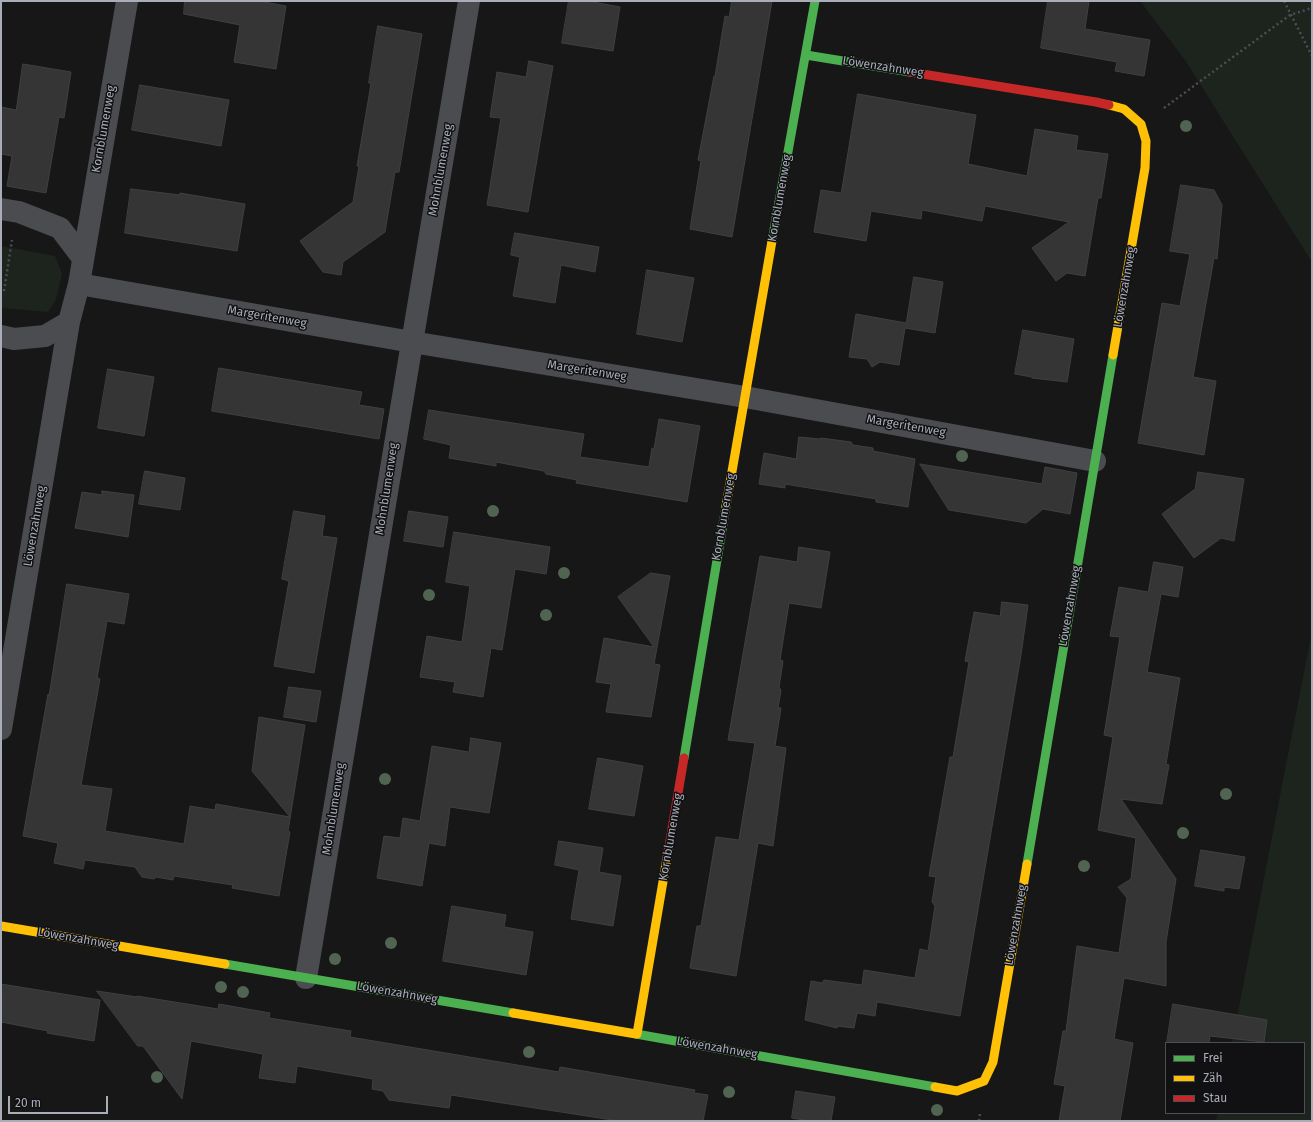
<!DOCTYPE html>
<meta charset="utf-8">
<style>
body{margin:0}
#map{position:relative;width:1313px;height:1122px;overflow:hidden;background:#171717;font-family:"Fira Sans",sans-serif}
canvas{display:block}
.frame{position:absolute;inset:0;border:2px solid #a8adb8;pointer-events:none}
.legend{position:absolute;left:1165px;top:1042px;width:140px;height:72px;box-sizing:border-box;background:#111113;border:1px solid #4d4f55;margin:0;padding:5px 7px;list-style:none;font-size:12px;color:#a8adb8}
.legend li{display:flex;align-items:center;gap:8px;height:20px}
.legend b{width:20px;border:1px solid #4d4f55}
.scale{position:absolute;left:8px;top:1096px;width:100px;height:18px;box-sizing:border-box;border:2px solid #a8adb8;border-top:0;padding-left:5px;font-size:12px;line-height:14px;white-space:nowrap;color:#a8adb8;-webkit-text-stroke:3px #111113;paint-order:stroke}
</style>
<div id="map">
<canvas width="1313" height="1122"></canvas>
<div class="frame"></div>
<ul class="legend">
<li><b style="height:5px;background:#4caf50"></b>Frei</li>
<li><b style="height:5px;background:#ffc107"></b>Zäh</li>
<li><b style="height:5px;background:#c62828"></b>Stau</li>
</ul>
<div class="scale">20 m</div>
</div>
<script>
const ctx = document.querySelector('canvas').getContext('2d');
ctx.lineJoin = 'round';
function fillPath(path, color) {
  ctx.fillStyle = color;
  ctx.fill(path, 'evenodd');
}
function strokePath(path, color, width, dash) {
  ctx.strokeStyle = color;
  ctx.lineWidth = width;
  ctx.lineCap = dash ? 'butt' : 'round';
  ctx.setLineDash(dash || []);
  ctx.stroke(path);
}
function drawText(font, color, halo, rows, align = 'center') {
  ctx.font = font + ' "Fira Sans",sans-serif';
  ctx.lineWidth = 3;
  ctx.setLineDash([]);
  ctx.textBaseline = 'middle';
  ctx.strokeStyle = halo;
  ctx.fillStyle = color;
  for (const [text, x, y, turn = 0] of rows) {
    ctx.save();
    ctx.translate(x, y);
    ctx.rotate((+turn || 0) * Math.PI / 180);
    ctx.textAlign = isNaN(turn) ? turn : align;
    if (halo) ctx.strokeText(text, 0, 0);
    ctx.fillText(text, 0, 0);
    ctx.restore();
  }
}
fillPath(new Path2D(`
 M1140,1H1312V262L1185,60Z
 M1,246L55,256L62,274L56,299L48,312L1,308Z
 M1312,631V1121H1216L1218,1113H1304V1043H1232Z`), '#1d241e');
const building = new Path2D(`
 M185,1H259L286,6L276,69L234,62L240,25L184,14Z
 M569,1H588L620,7L613,51L562,43Z
 M732,1H772L732,237L690,229L701,161L698,160L714,76H715L725,16L729,17Z
 M1048,1H1089L1085,29L1150,40L1144,76L1115,71L1117,62L1041,48Z
 M378,26L422,34L399,172H395L385,232L343,262L341,275L323,272L300,241L353,202L359,166H357L371,84L369,83Z
 M529,61L553,66L528,212L487,205L501,118L490,117L497,72L526,77Z
 M23,64L71,72L64,118L59,117L46,193L7,186L12,156L1,154V107L16,110Z
 M140,85L229,100L221,146L132,130Z
 M858,94L976,115L968,164L1027,176L1035,129L1078,136L1076,150L1108,154L1101,198H1098L1085,276L1067,273L1056,281L1032,248L1069,222L985,206L982,221L922,210L921,219L871,211L866,241L814,232L821,190L841,193Z
 M1181,185L1214,190L1222,205L1217,259L1214,258L1193,377L1216,381L1204,455L1138,443L1162,303L1180,306L1190,254L1170,251Z
 M131,189L180,195V193L245,204L237,251L125,233Z
 M515,233L599,247L595,272L561,265L555,303L513,296L520,257L511,255Z
 M647,270L694,278L682,342L637,334Z
 M914,277L943,282L935,333L905,328L899,365L880,362L872,367L867,359L849,357L856,314L906,323Z
 M1023,330L1074,339L1067,382L1032,378V377L1015,374Z
 M219,368L362,392L359,405L384,409L379,439L212,411Z
 M108,369L154,377L144,436L98,428Z
 M429,410L584,434L580,457L649,467L652,448L654,449L659,419L700,426L687,502L576,483L577,480L546,474L544,471L496,462V466L449,458L451,445L424,439Z
 M799,437L820,439L821,438L851,442L853,445L873,448V451L915,459L908,507L876,502V499L785,484V488L759,484L764,453L796,459Z
 M920,464L1042,484L1045,467L1077,473L1070,514L1043,509L1026,523L949,510Z
 M145,471L185,478L180,510L139,504Z
 M1198,472L1244,479L1234,541L1221,538L1194,558L1162,514L1195,489Z
 M102,491L134,495L128,537L75,528L82,492L102,495Z
 M294,511L325,516L322,536L337,538L314,673L274,666L289,581L282,579Z
 M409,511L448,517L443,547L404,541Z
 M454,532L550,547L546,574L515,569L502,650L491,648L483,697L453,692L455,682L420,677L427,636L462,642L470,586L446,582Z
 M799,547L830,552L821,608L789,603L780,660L783,661L779,687L781,690L778,708H781L775,746L786,748L773,846L758,843L736,976L690,968L697,926H701L716,837L739,840L755,743L728,740L760,556L797,562Z
 M1154,562L1183,567L1178,597L1161,594L1147,672L1180,678L1166,764L1169,765L1162,804L1121,799L1176,879L1166,942V986L1124,978L1114,1039L1133,1043L1120,1121H1059L1065,1086L1054,1084L1063,1031H1066L1077,946L1119,953L1127,898L1118,887L1131,879L1136,838L1098,830L1113,737L1104,735L1120,637L1110,636L1119,587L1148,592Z
 M651,573L670,576L654,664L660,665L651,717L606,712L611,684L596,682L604,638L654,647L618,597Z
 M67,584L129,594L124,624L107,621L97,678L100,679L81,785L112,789L105,831L184,844L190,806L215,810L216,804L290,817L252,771L259,717L305,725L288,831L290,832L279,896L232,888L233,885L174,876L173,880L156,877L154,879L142,877L135,867L85,860L83,869L54,863L58,843L23,836L48,694L49,695Z
 M1002,602L1028,605L1021,655L960,1016L877,1002L875,1016L857,1013L854,1028L837,1026V1028L805,1020L811,981L822,983L824,980L862,985L864,970L915,978L920,949L928,951L935,906L932,902L936,877L929,876L950,757H953L969,662L965,661L974,612L1000,616Z
 M289,687L321,691L316,722L284,717Z
 M471,738L501,743L489,813L450,807L445,846L429,843L422,886L377,878L384,836L400,838L403,818L420,821L432,746L469,752Z
 M598,758L643,766L634,816L589,809Z
 M559,841L603,848L599,872L621,876L613,926L571,919L579,870L555,865Z
 M1201,850L1245,857L1239,889L1224,887V891L1195,886Z
 M452,906L506,915L504,927L533,932L526,975L443,961Z
 M1,984L100,1000L94,1041L47,1033L48,1031L1,1022Z
 M97,991L137,997V996L218,1009L219,1004L270,1013L269,1018L351,1031L350,1037L559,1072L560,1067L695,1090L694,1093L708,1095L703,1121H619L451,1095L449,1108L389,1100L383,1091L372,1089L373,1079L297,1066L295,1083L259,1078L263,1054L191,1041L182,1099L143,1046H138Z
 M1173,1004L1267,1020L1264,1042L1210,1036L1209,1043H1167Z
 M796,1091L835,1097L831,1121H809L792,1118Z`);
fillPath(building, '#353536');
strokePath(building, '#3f4043', 1);
strokePath(new Path2D(`
 M1284,1L1312,56
 M1164,108L1290,15L1312,8
 M4,291L12,240
 M979,1121L980,1114`), '#4d4e52', 2.5, [2, 3]);
strokePath(new Path2D(`
 M1,209L19,212L60,228L82,257
 M79,284L412,342L745,397L1095,461
 M1,336L14,339L45,336L69,322
 M1,729L69,322L79,284L127,1
 M306,978L469,1`), '#4b4c50', 22);
strokePath(new Path2D(`
 M806,55L910,72
 M772,241L815,1
 M684,758L726,506
 M1027,864L1113,355
 M225,964L513,1013
 M636,1034L935,1087`), '#4caf50', 9);
strokePath(new Path2D(`
 M1109,105L1124,109L1141,124L1146,141L1145,168L1113,355
 M726,506L772,241
 M1,926L225,964
 M513,1013L636,1034
 M637,1034L667,858
 M935,1087L957,1091L984,1081L993,1062L1027,864`), '#ffc107', 9);
strokePath(new Path2D(`
 M910,72L1096,102L1109,105
 M667,858L684,758`), '#c62828', 9);
ctx.fillStyle = '#506451';
for (const [x, y] of [
 [1186,126],
 [962,456],
 [493,511],
 [564,573],
 [429,595],
 [546,615],
 [385,779],
 [1226,794],
 [1183,833],
 [1084,866],
 [391,943],
 [335,959],
 [221,987],
 [243,992],
 [529,1052],
 [157,1077],
 [729,1092],
 [937,1110]
]) {
  ctx.beginPath();
  ctx.arc(x, y, 6, 0, 2 * Math.PI);
  ctx.fill();
}
drawText('12px', '#a8adb8', '#111113', [
 ["Löwenzahnweg",883,67,9],
 ["Kornblumenweg",104,129,-80],
 ["Mohnblumenweg",441,170,-80],
 ["Kornblumenweg",780,198,-80],
 ["Löwenzahnweg",1125,287,-80],
 ["Margeritenweg",267,317,10],
 ["Margeritenweg",587,371,9],
 ["Margeritenweg",906,426,10],
 ["Mohnblumenweg",387,489,-81],
 ["Kornblumenweg",724,517,-80],
 ["Löwenzahnweg",35,526,-80],
 ["Löwenzahnweg",1070,606,-80],
 ["Mohnblumenweg",334,809,-81],
 ["Kornblumenweg",671,837,-80],
 ["Löwenzahnweg",1016,925,-80],
 ["Löwenzahnweg",78,939,10],
 ["Löwenzahnweg",397,993,10],
 ["Löwenzahnweg",717,1048,10]
]);
</script>
